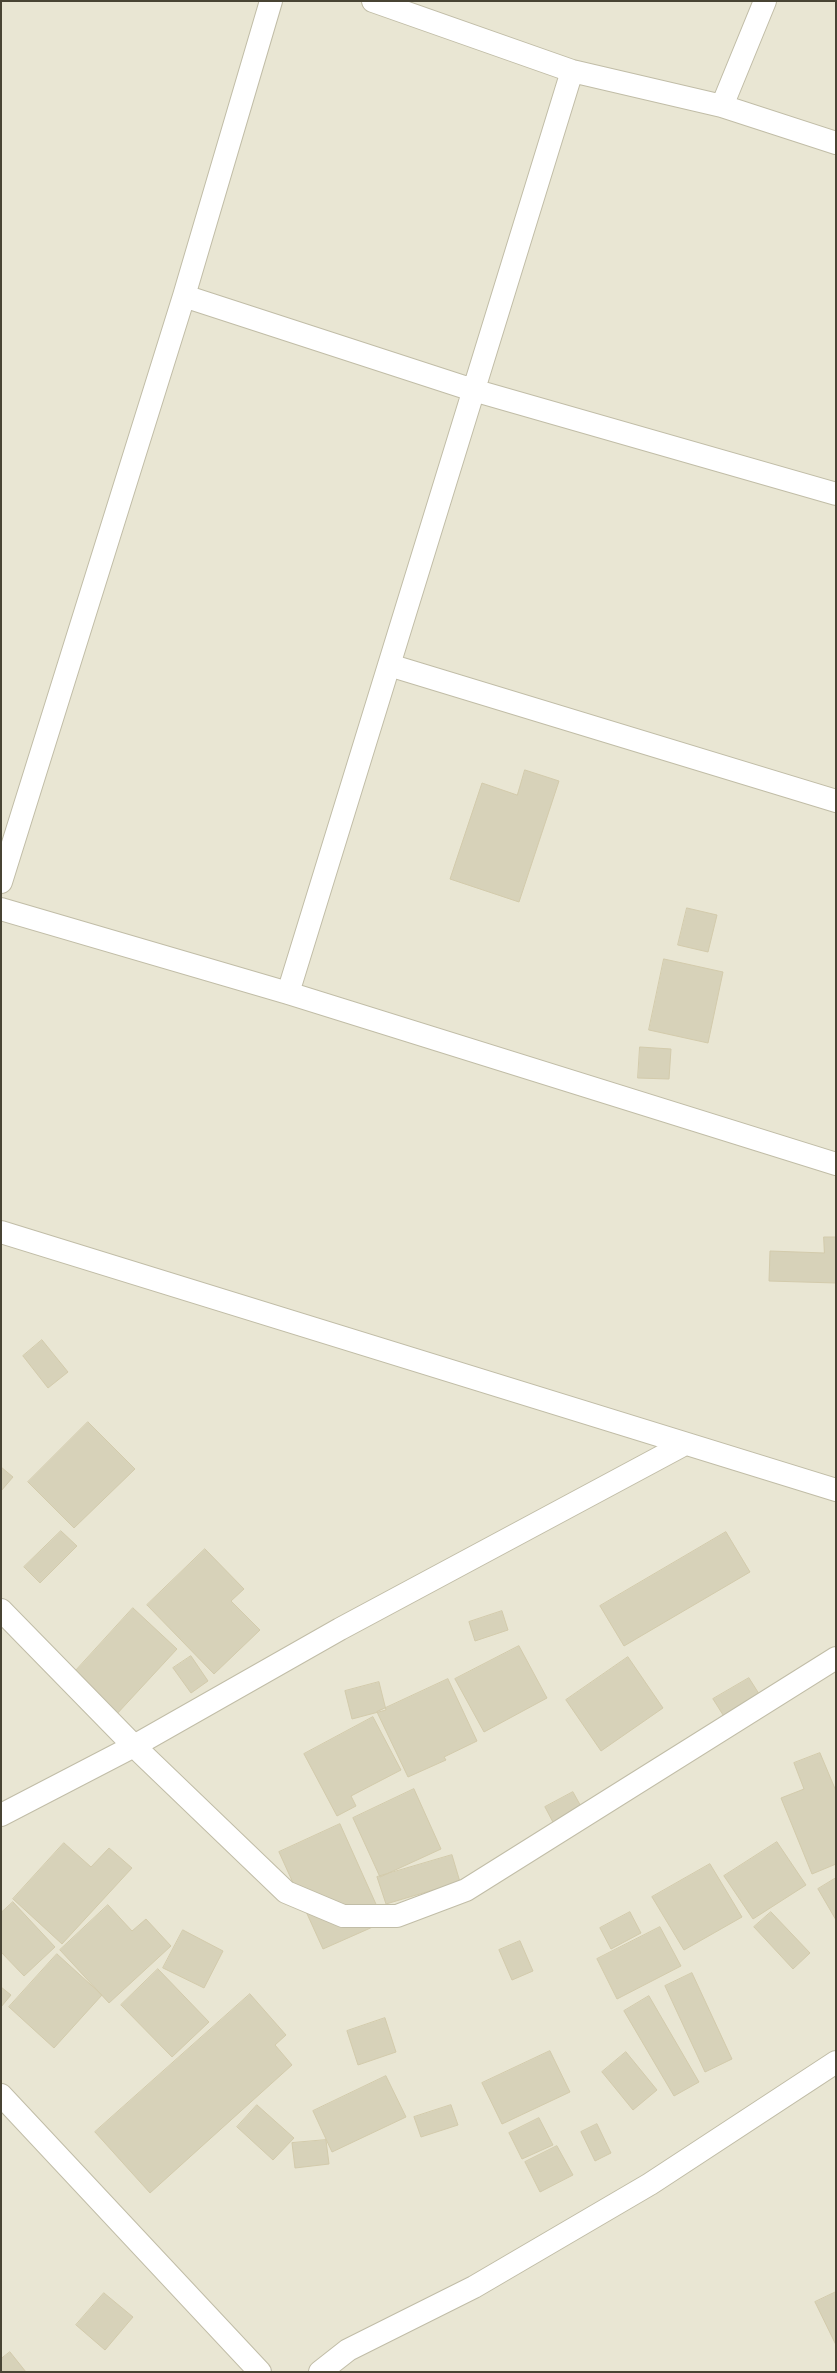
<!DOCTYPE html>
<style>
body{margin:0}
#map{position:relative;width:837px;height:2373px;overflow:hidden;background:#f5f3e5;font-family:"DejaVu Sans",sans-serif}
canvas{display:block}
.frame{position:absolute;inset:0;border:2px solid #484434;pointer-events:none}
</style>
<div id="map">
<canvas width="837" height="2373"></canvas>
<div class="frame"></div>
</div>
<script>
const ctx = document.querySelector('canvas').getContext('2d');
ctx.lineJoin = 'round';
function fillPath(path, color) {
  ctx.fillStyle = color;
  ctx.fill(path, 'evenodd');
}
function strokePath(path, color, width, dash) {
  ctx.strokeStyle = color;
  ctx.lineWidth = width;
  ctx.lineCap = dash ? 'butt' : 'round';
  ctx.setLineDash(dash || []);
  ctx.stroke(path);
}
fillPath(new Path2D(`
 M1,1H836V2372H1Z`), '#e9e6d3');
const building = new Path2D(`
 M525,770L559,781L519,902L450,879L482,783L517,795Z
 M687,908L717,915L708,952L678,945Z
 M664,959L723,972L708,1043L649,1030Z
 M640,1047L671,1049L669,1079L638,1078Z
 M824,1237H836V1283L769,1281L770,1251L824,1253Z
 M42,1340L68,1372L48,1388L23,1356Z
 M88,1422L135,1469L74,1528L28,1482Z
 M1,1467L13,1477L1,1491Z
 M61,1531L77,1546L40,1583L24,1567Z
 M726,1532L750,1572L624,1646L600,1606Z
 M205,1549L244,1589L231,1601L260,1630L214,1674L147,1605Z
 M133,1608L177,1649L115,1716L71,1676Z
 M502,1611L508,1630L475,1641L469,1622Z
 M519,1646L547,1698L484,1732L455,1679Z
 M191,1656L208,1681L191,1693L173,1668Z
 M628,1657L663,1708L601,1751L566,1700Z
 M749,1678L761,1697L725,1718L713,1699Z
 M448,1679L477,1741L444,1757L446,1760L408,1777L377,1712Z
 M379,1682L386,1710L352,1719L345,1691Z
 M373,1717L401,1770L351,1796L356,1806L337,1816L304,1754Z
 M820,1753L836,1791V1864L812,1874L781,1798L804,1789L794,1763Z
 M414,1789L441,1849L380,1877L353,1818Z
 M573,1792L583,1810L555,1826L545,1807Z
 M340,1824L384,1922L323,1949L279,1852Z
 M777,1842L806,1885L753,1919L724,1876Z
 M64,1843L91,1867L109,1848L132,1868L62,1944L13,1899Z
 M452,1855L460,1882L386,1904L377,1877Z
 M710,1864L742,1917L684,1950L652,1897Z
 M836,1878V1920L818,1889Z
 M13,1902L55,1947L24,1976L1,1952V1913Z
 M108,1905L132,1931L146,1919L171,1946L109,2003L60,1950Z
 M630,1912L641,1933L611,1949L600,1928Z
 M771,1912L810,1953L793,1969L754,1927Z
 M660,1927L681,1966L617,1999L597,1959Z
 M183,1930L223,1951L204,1988L163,1968Z
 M520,1941L533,1971L512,1980L499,1950Z
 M57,1954L102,1995L54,2048L9,2007Z
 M158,1969L209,2022L172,2057L121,2005Z
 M692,1973L732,2059L705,2072L665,1986Z
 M1,1987L11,1995L1,2007Z
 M250,1994L286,2035L275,2045L292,2065L150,2193L95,2132Z
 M649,1996L699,2082L674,2096L624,2011Z
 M385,2018L396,2052L358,2065L347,2031Z
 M550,2051L570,2092L502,2124L482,2083Z
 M626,2052L657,2090L633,2110L602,2072Z
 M386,2076L406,2117L332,2152L313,2111Z
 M257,2105L294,2138L273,2160L237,2127Z
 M451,2105L458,2125L421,2137L414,2117Z
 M539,2118L553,2145L522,2159L509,2133Z
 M597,2124L611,2153L595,2161L581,2132Z
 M326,2140L329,2164L295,2168L292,2143Z
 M557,2146L573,2175L540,2192L525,2162Z
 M836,2292V2345L815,2302Z
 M104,2293L133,2317L105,2350L76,2325Z
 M10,2352L26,2372H1V2359Z`);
fillPath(building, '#d7d2b9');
strokePath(building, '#d3cbac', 1);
const street = new Path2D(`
 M373,1L572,71L722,106L836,143
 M722,106L765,1
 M184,296L473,390L836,494
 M389,665L836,801
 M1,882L184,296L271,1
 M1,909L288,993L836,1164
 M288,993L572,71
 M1,1232L836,1490
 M1,1610L134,1746L286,1892L343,1916H397L466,1890L836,1658
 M1,1815L134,1746L340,1629L685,1444
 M1,2095L260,2372
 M320,2372L348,2350L474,2287L650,2184L836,2062`);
strokePath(street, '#c1bda7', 24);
strokePath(street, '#fff', 22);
</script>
